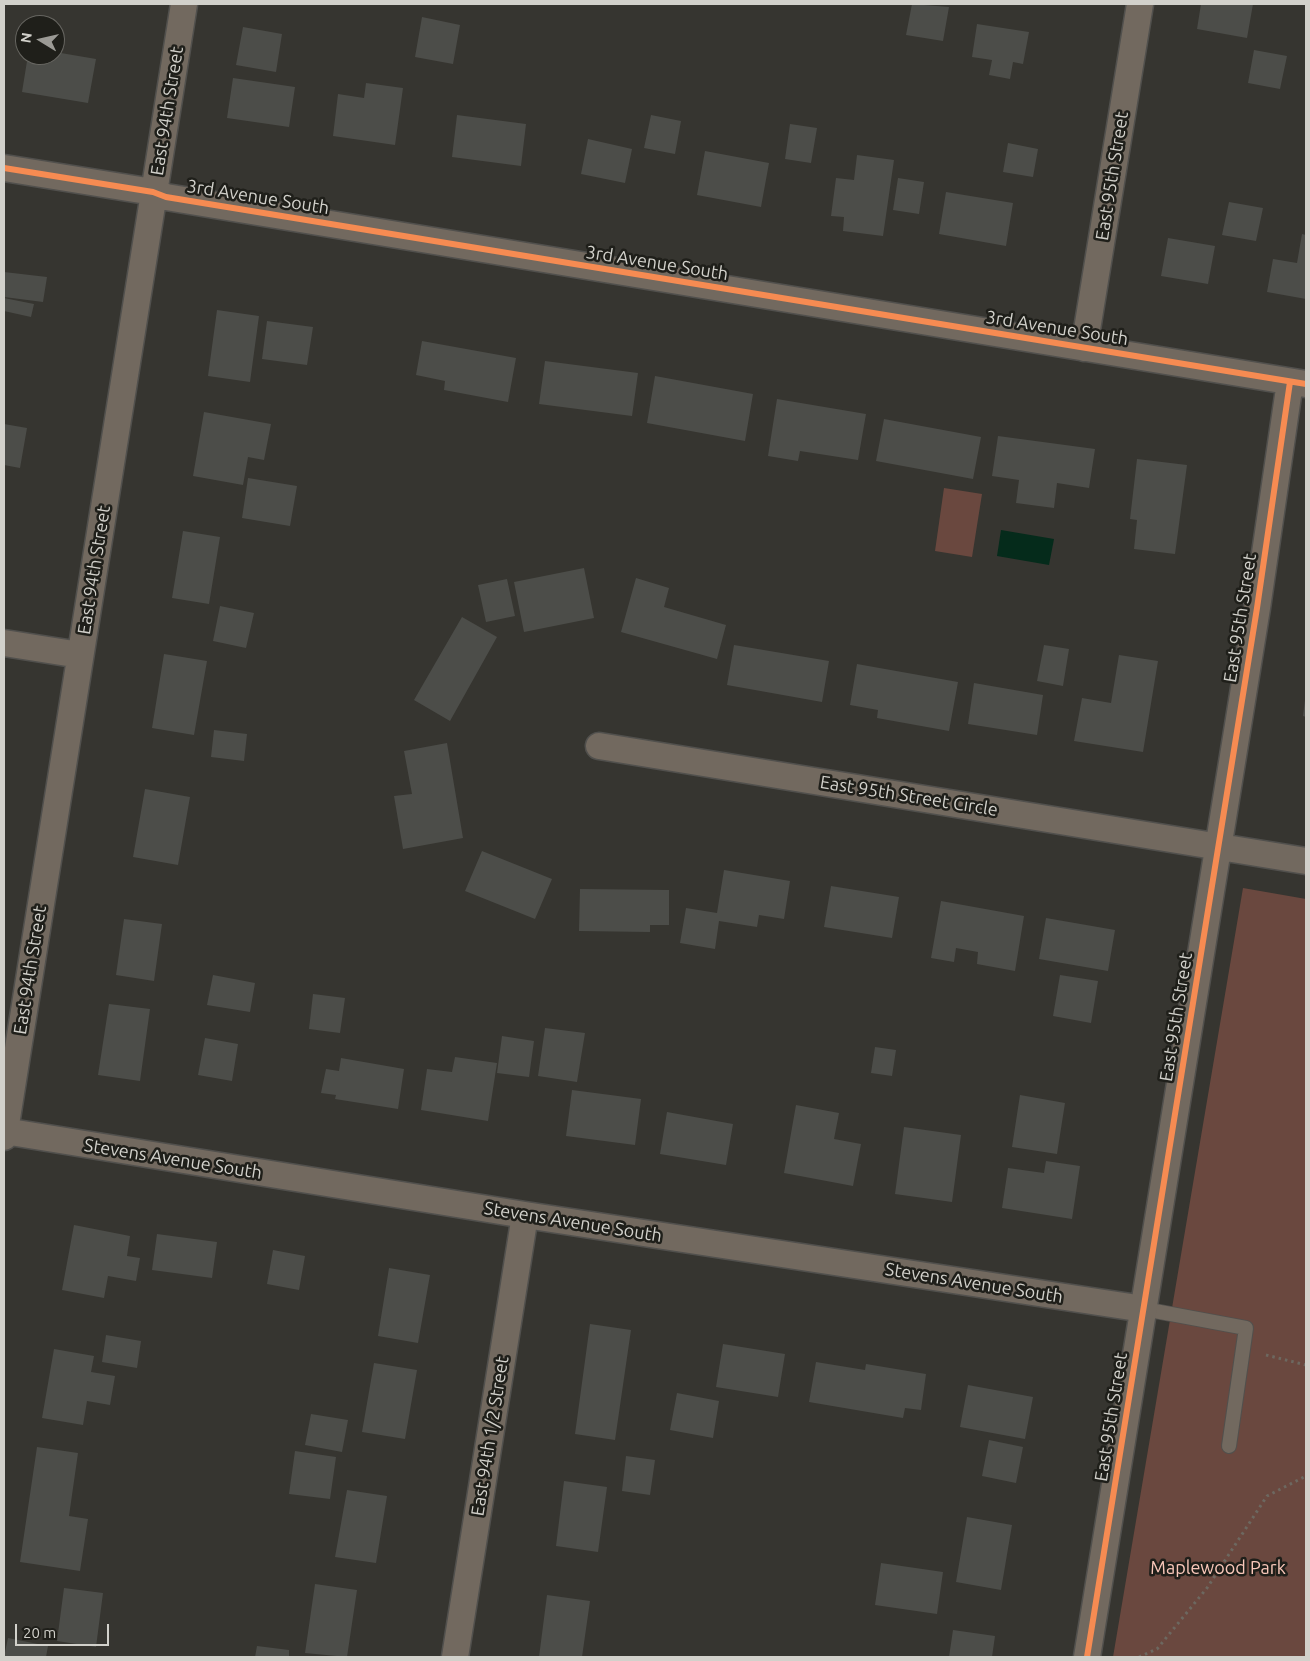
<!DOCTYPE html>
<style>
body{margin:0}
#map{position:relative;width:1310px;height:1661px;overflow:hidden;background:#363530;font-family:Ubuntu,sans-serif}
canvas{display:block}
.frame{position:absolute;inset:0;border:5px solid #d2d1cb;pointer-events:none}
.north{position:absolute;left:15px;top:15px;width:50px;height:50px;box-sizing:border-box;background:#1f1f1a;border:1px solid #676661;border-radius:50%;rotate:279deg;font-size:14px;font-weight:700;line-height:20px;text-align:center;color:#d2d1cb}
.north::after{content:'';display:block;margin:auto;width:18px;height:22px;background:#9b9a95;clip-path:polygon(50% 0,100% 100%,50% 72%,0 100%)}
.scale{position:absolute;left:15px;top:1624px;width:94px;height:22px;box-sizing:border-box;border:2px solid #d2d1cb;border-top:0;padding-left:6px;font-size:15px;line-height:18px;white-space:nowrap;color:#d2d1cb;-webkit-text-stroke:4px #1f1f1a;paint-order:stroke}
</style>
<div id="map">
<canvas width="1310" height="1661"></canvas>
<div class="frame"></div>
<div class="north">N</div>
<div class="scale">20 m</div>
</div>
<script>
const ctx = document.querySelector('canvas').getContext('2d');
ctx.lineJoin = 'round';
function fillPath(path, color) {
  ctx.fillStyle = color;
  ctx.fill(path, 'evenodd');
}
function strokePath(path, color, width, dash) {
  ctx.strokeStyle = color;
  ctx.lineWidth = width;
  ctx.lineCap = dash ? 'butt' : 'round';
  ctx.setLineDash(dash || []);
  ctx.stroke(path);
}
function drawText(font, color, halo, rows, align = 'center') {
  ctx.font = font + ' Ubuntu,sans-serif';
  ctx.lineWidth = 5;
  ctx.setLineDash([]);
  ctx.textBaseline = 'middle';
  ctx.strokeStyle = halo;
  ctx.fillStyle = color;
  for (const [text, x, y, turn = 0] of rows) {
    ctx.save();
    ctx.translate(x, y);
    ctx.rotate((+turn || 0) * Math.PI / 180);
    ctx.textAlign = isNaN(turn) ? turn : align;
    if (halo) ctx.strokeText(text, 0, 0);
    ctx.fillText(text, 0, 0);
    ctx.restore();
  }
}
fillPath(new Path2D(`
 M944,488L982,494L972,557L935,551Z
 M1243,888L1306,899V1657H1113Z`), '#6a483f');
fillPath(new Path2D(`
 M1001,530L1054,539L1049,565L997,556Z`), '#052b1b');
fillPath(new Path2D(`
 M912,4L949,7L943,41L906,35Z
 M1201,4H1253L1247,38L1197,29Z
 M422,17L460,25L453,64L415,57Z
 M977,24L1029,32L1023,64L1013,62L1010,79L989,75L992,60L972,57Z
 M243,27L282,34L276,72L236,65Z
 M1254,50L1287,56L1280,89L1248,83Z
 M55,52L96,59L88,103L22,92L28,55H55Z
 M233,78L295,87L289,127L227,118Z
 M366,83L403,88L395,145L333,136L338,94L364,98Z
 M457,115L526,124L521,166L452,157Z
 M651,115L681,121L675,154L644,148Z
 M790,124L817,128L811,163L785,159Z
 M588,139L632,149L625,183L581,174Z
 M1008,143L1038,149L1033,177L1003,172Z
 M705,151L769,163L761,207L697,195Z
 M857,155L894,160L883,236L843,231L844,217L831,216L836,178L854,180Z
 M898,178L924,182L919,214L893,210Z
 M946,192L1013,203L1006,246L939,234Z
 M1229,202L1263,208L1256,241L1222,235Z
 M1302,234L1306,235V299L1267,292L1273,259L1297,263Z
 M1168,238L1215,246L1208,284L1161,276Z
 M4,272L47,277L43,302L4,297Z
 M4,298L34,304L31,317L4,311Z
 M217,310L259,316L250,382L208,376Z
 M267,321L313,327L307,365L262,359Z
 M422,341L516,358L508,402L444,390L445,381L416,375Z
 M545,361L638,373L632,416L539,404Z
 M655,376L753,394L745,441L647,423Z
 M777,399L866,414L858,460L800,451L798,461L768,456Z
 M204,412L271,424L264,460L248,457L243,485L193,476Z
 M884,419L981,437L973,479L876,461Z
 M4,424L27,428L20,468L4,465Z
 M998,436L1095,449L1089,488L1057,483L1054,508L1016,503L1019,480L992,476Z
 M1137,459L1187,465L1175,554L1134,549L1137,520L1130,519Z
 M248,478L297,486L290,526L242,518Z
 M183,531L220,537L209,604L172,598Z
 M584,568L594,618L524,632L514,582Z
 M636,578L669,588L664,607L726,625L717,659L621,632Z
 M507,579L515,616L486,622L478,585Z
 M220,606L254,613L246,648L213,641Z
 M462,617L497,637L450,721L414,700Z
 M734,645L829,661L822,702L727,685Z
 M1044,645L1069,649L1063,686L1037,681Z
 M164,654L207,661L194,735L152,728Z
 M1119,655L1158,661L1143,752L1074,741L1082,698L1111,703Z
 M857,664L958,682L949,731L877,718L878,710L850,705Z
 M974,683L1043,695L1037,735L968,724Z
 M1305,700H1306V717L1303,716Z
 M214,730L247,734L244,761L211,757Z
 M447,743L463,838L403,849L394,796L412,794L404,751Z
 M145,789L190,797L178,865L133,857Z
 M482,851L552,879L535,919L465,891Z
 M724,870L790,881L784,919L759,915L757,927L719,921L715,949L680,943L686,908L717,913Z
 M831,886L899,897L892,938L824,927Z
 M580,889L669,890V925H650V932L579,931Z
 M941,901L1024,916L1015,971L977,964L978,952L956,948L954,962L931,958Z
 M1046,918L1115,930L1108,971L1039,959Z
 M124,919L162,924L154,981L116,975Z
 M213,975L255,983L250,1012L207,1005Z
 M1060,975L1098,981L1091,1023L1053,1016Z
 M313,994L345,998L340,1033L309,1029Z
 M109,1004L150,1009L140,1081L98,1075Z
 M545,1028L585,1033L577,1082L538,1076Z
 M502,1036L534,1041L529,1077L497,1073Z
 M205,1038L238,1044L232,1081L198,1075Z
 M875,1047L896,1050L892,1076L871,1073Z
 M455,1057L497,1063L488,1121L421,1110L427,1069L452,1072Z
 M341,1058L404,1069L398,1109L335,1099L336,1095L321,1093L326,1069L339,1071Z
 M572,1090L641,1099L635,1145L566,1136Z
 M1020,1095L1065,1103L1057,1154L1012,1147Z
 M796,1105L839,1113L834,1139L861,1144L853,1186L784,1173Z
 M667,1112L733,1124L726,1165L660,1154Z
 M904,1127L961,1135L952,1202L895,1194Z
 M1046,1161L1080,1166L1072,1219L1002,1208L1008,1168L1044,1173Z
 M74,1225L130,1236L127,1256L140,1258L136,1281L108,1276L104,1298L62,1290Z
 M157,1234L217,1242L212,1278L152,1270Z
 M273,1250L305,1256L299,1290L267,1284Z
 M389,1268L430,1275L418,1343L378,1336Z
 M590,1324L631,1330L615,1440L575,1434Z
 M106,1335L141,1341L137,1368L102,1362Z
 M723,1344L785,1354L778,1397L716,1387Z
 M54,1349L94,1356L91,1372L115,1376L110,1405L87,1401L83,1425L42,1418Z
 M816,1362L865,1370L866,1364L926,1374L921,1410L905,1408L903,1418L809,1402Z
 M374,1363L417,1370L405,1439L362,1432Z
 M968,1385L1033,1397L1025,1439L960,1427Z
 M677,1393L719,1401L713,1438L670,1430Z
 M311,1414L348,1420L342,1452L305,1445Z
 M989,1440L1023,1447L1016,1483L982,1476Z
 M37,1447L78,1453L69,1516L88,1519L80,1571L20,1562Z
 M295,1451L336,1457L330,1499L289,1494Z
 M626,1456L655,1460L650,1495L622,1491Z
 M564,1481L607,1487L598,1552L556,1546Z
 M347,1490L387,1496L376,1563L335,1557Z
 M967,1517L1012,1525L1001,1590L956,1582Z
 M881,1563L943,1572L937,1614L875,1605Z
 M315,1584L357,1590L347,1657L305,1653Z
 M64,1588L103,1593L96,1647L57,1641Z
 M547,1595L590,1601L582,1657H539Z
 M953,1630L995,1636L992,1657H949Z
 M8,1638L48,1646L46,1657H4Z
 M257,1646L289,1650V1657H255Z`), '#4c4d49');
const lane = new Path2D(`
 M1144,1309L1246,1328L1229,1446`);
const street = new Path2D(`
 M4,168L153,192L166,197L1306,384
 M1084,348L1140,4
 M4,643L80,655
 M599,746L1306,861
 M4,1131L525,1215L1144,1309
 M4,1137L184,4
 M455,1657L525,1215
 M1087,1657L1257,608L1290,382`);
strokePath(lane, '#51504d', 16);
strokePath(street, '#51504d', 29);
strokePath(new Path2D(`
 M1266,1355L1306,1365
 M1139,1657L1157,1649L1207,1588L1267,1496L1306,1476`), '#6d6860', 3, [2.5, 4]);
strokePath(lane, '#72695f', 14);
strokePath(street, '#72695f', 26);
strokePath(new Path2D(`
 M4,168L153,192L166,197L1306,384
 M1087,1657L1257,608L1290,382`), '#f68b52', 6);
drawText('18px', '#d2d1cb', '#1f1f1a', [
 ["East 94th Street",167,111,-81],
 ["East 95th Street",1112,176,-81],
 ["3rd Avenue South",258,197,9],
 ["3rd Avenue South",657,263,9],
 ["3rd Avenue South",1057,328,9],
 ["East 94th Street",94,570,-81],
 ["East 95th Street",1240,618,-81],
 ["East 95th Street Circle",909,796,9],
 ["East 94th Street",30,970,-81],
 ["East 95th Street",1176,1017,-81],
 ["Stevens Avenue South",173,1159,9],
 ["Stevens Avenue South",573,1222,9],
 ["Stevens Avenue South",974,1283,9],
 ["East 95th Street",1111,1417,-81],
 ["East 94th 1/2 Street",490,1436,-81]
]);
drawText('18px', '#fac8ba', '#1f1f1a', [
 ["Maplewood Park",1218,1568]
]);
</script>
